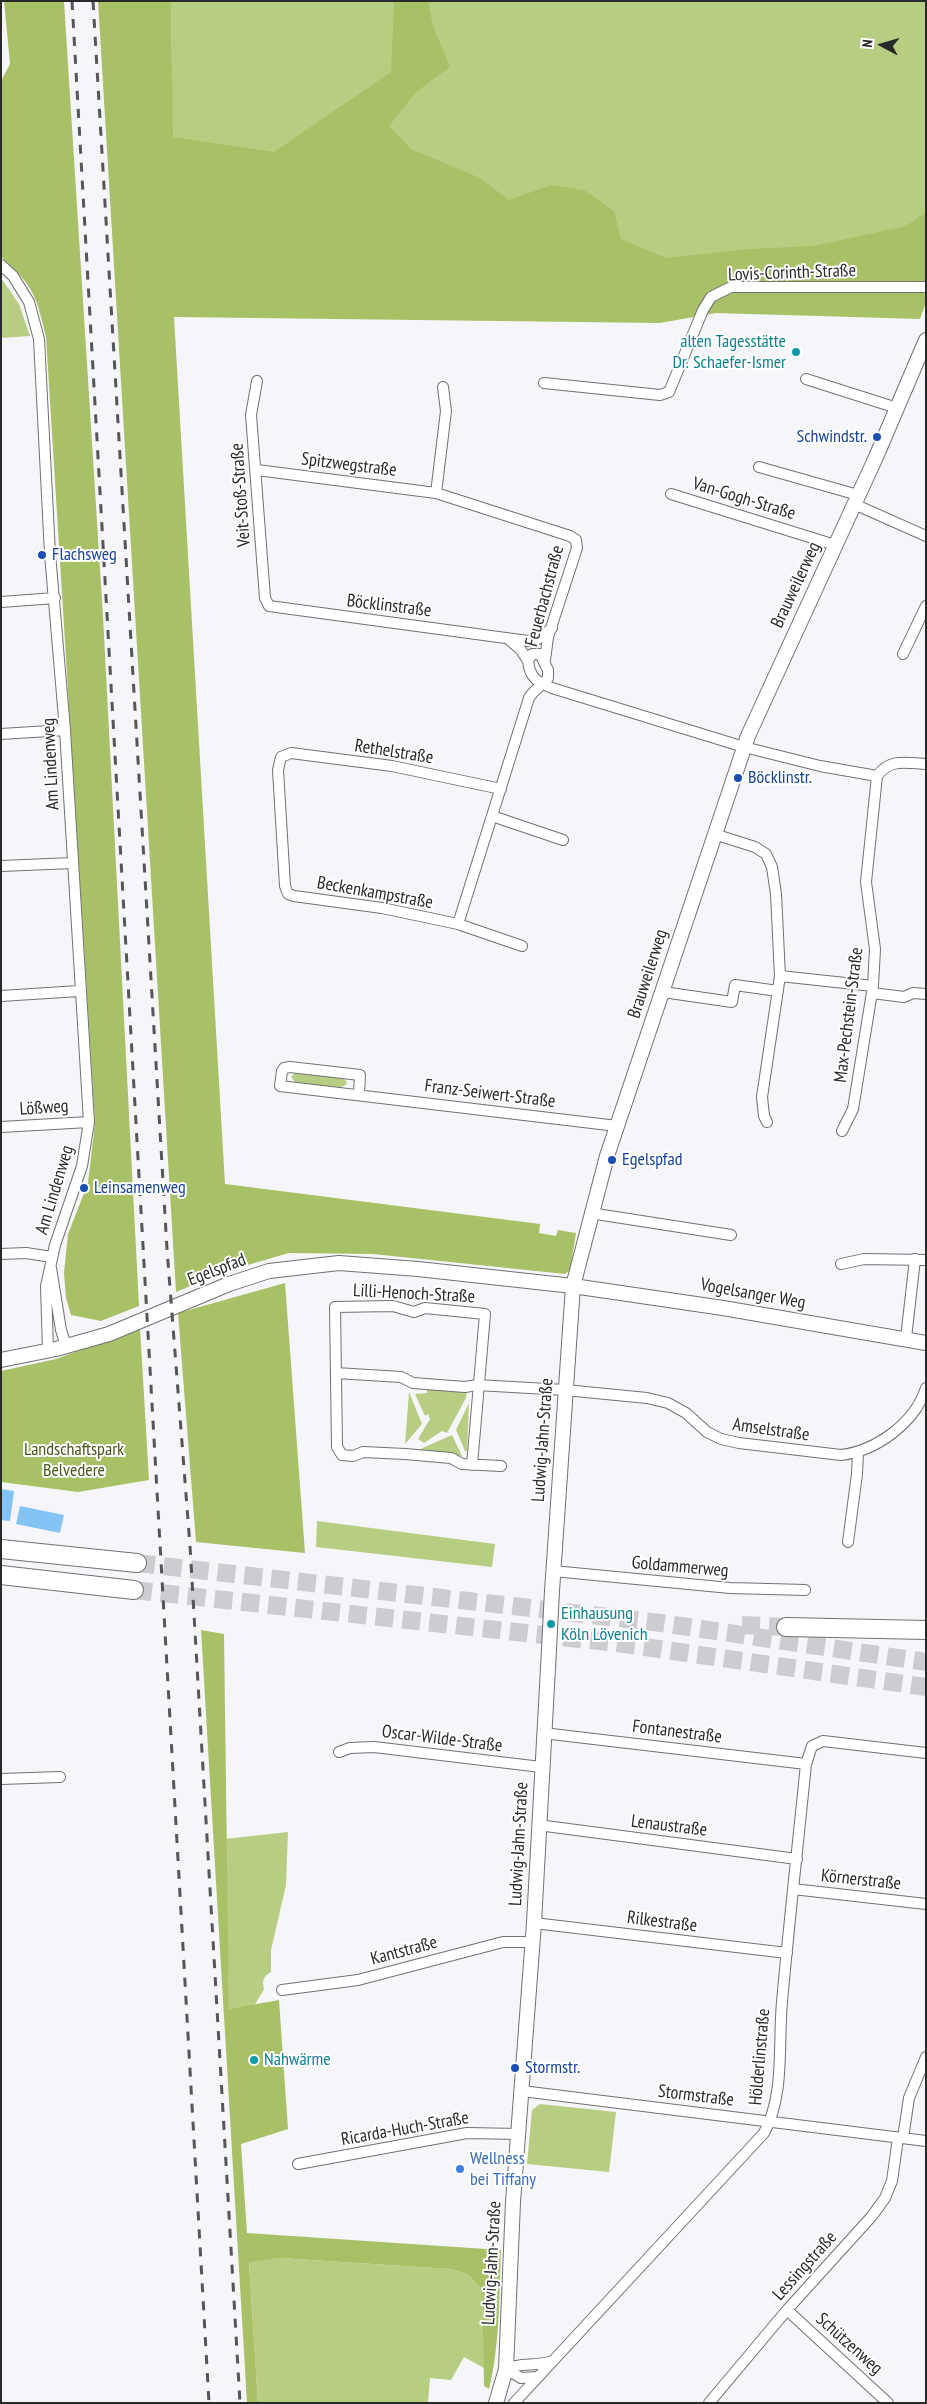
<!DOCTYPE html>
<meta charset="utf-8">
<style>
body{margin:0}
#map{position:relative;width:927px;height:2404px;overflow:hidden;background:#f6f5f9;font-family:"PT Sans Narrow",sans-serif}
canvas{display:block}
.frame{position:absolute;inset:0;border:2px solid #29292a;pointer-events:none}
.north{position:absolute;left:857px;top:20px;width:50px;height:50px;-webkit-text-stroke:4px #fff;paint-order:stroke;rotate:276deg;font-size:14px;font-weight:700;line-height:20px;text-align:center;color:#29292a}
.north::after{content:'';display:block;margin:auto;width:18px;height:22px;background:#29292a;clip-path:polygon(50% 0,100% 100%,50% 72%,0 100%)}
</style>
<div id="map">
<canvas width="927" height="2404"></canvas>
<div class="frame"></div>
<div class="north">N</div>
</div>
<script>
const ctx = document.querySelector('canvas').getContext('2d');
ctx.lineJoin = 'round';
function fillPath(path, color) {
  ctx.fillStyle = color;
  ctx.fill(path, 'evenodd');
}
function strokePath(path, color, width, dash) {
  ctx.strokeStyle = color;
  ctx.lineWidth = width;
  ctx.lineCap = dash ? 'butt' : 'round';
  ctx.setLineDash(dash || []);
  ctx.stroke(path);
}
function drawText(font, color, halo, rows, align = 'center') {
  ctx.font = font + ' "PT Sans Narrow",sans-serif';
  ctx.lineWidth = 4;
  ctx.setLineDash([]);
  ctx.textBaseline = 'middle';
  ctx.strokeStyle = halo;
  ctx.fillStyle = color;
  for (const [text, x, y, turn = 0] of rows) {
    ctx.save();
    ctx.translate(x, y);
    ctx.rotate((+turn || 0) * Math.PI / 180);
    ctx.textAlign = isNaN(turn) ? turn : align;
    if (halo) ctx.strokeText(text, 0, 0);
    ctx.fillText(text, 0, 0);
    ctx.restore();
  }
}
fillPath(new Path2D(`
 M171,1H926V281L174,317Z
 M1,278L19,304L30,336L1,338Z
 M295,1073L342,1078L346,1081L347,1084L340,1088L295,1082L291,1077Z
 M427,1387L467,1390L466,1398L447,1433L442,1431L424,1443L418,1439L430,1419L428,1414L425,1416L415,1394L427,1393Z
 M409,1392L422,1424L405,1444Z
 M469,1403L467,1451H465L456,1430Z
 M452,1435L462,1456L416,1453V1451Z
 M317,1521L495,1544L492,1567L316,1547Z
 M288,1832L286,1885L271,1950V1972C263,1977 262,1980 264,1989L254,2006L229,2009L225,1839Z
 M540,2104L616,2112L609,2172L527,2164L532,2110Z
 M280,2258L450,2269L467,2274L482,2289L484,2368L464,2357L451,2380L430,2378L428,2403H258L249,2261Z`), '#b7ce82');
fillPath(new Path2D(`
 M4,1H64L103,616L139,1306L101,1321L71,1315L66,1298L64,1273L68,1234L88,1183L95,1123L46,337C36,295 34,286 1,257V81L10,64Z
 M98,1H171L173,137L274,152L391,72L394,1H428L433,26L450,67L416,92L389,126L411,149L480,178L509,200L551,185L584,190L614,211L621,239L666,258L749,249L814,246L906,226L926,212V302L920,319L716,313L660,323L174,317L225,1184L540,1224L539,1233L556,1236L558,1230L576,1233L570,1270L565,1274L373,1254L289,1253L227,1271L176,1292Z
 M285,1283L305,1553L196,1542L178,1313Z
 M140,1328L149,1480L78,1492L1,1482V1371L56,1359Z
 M201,1630L224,1634L229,2009L279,2000L288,2129L241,2144L247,2233L501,2250C499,2296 500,2345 489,2389L484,2386L482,2289L467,2274L450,2269L280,2258L249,2262L258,2403H247Z`), '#a8c167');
fillPath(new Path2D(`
 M1,1489L14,1491L10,1521L1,1520Z
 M20,1506L64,1515L60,1533L16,1524Z`), '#83c4f4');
strokePath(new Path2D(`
 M137,1563L661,1623L926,1662
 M134,1590L616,1643L926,1687
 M742,1625L786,1627`), '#cdccd0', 18, [18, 9]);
const street = new Path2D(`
 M1,265L13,276L29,302L39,339L50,554L65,730L89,1122L82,1166L55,1245L46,1286L48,1350
 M806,379L897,408
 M257,381L251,415L265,598L269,606L528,641L538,639L552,628
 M544,383L660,395L669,392L703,310L711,297L731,287H926
 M759,467L858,495
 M257,470L436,493L570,536L576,540L577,548L548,637L545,660
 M436,493L446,411L443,387
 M671,494L835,545
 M854,504L926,536
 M1,602L55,598
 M507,638L521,650L528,661
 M903,654L926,606
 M1,734L65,730
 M501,789L392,766L291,753L281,757L278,770L285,886L288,894L294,896L382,908L458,924L522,946
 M492,816L563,840
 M714,834L755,847L766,854L772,867L776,894L780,976L762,1097L764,1116L767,1122
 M1,866L73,863
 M458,924L529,698C534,689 542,686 548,678V670L540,654H532L528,661C530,679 538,682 552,688L744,747L820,766L877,776
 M780,976L873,986
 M663,992L732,1002L735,985L778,991
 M872,993L904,997L913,993L926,994
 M1,996L79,991
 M359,1094L360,1075L290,1067L284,1068L282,1071L280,1086L617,1126
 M1,1127L89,1122
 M842,1131L853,1109L873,986L875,949L866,882L877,776C890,758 906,763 926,764
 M590,1213L731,1235
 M1,1254L26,1253L52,1257
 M841,1264L864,1259L926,1260
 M51,1268L61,1330L66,1346
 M906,1338L915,1259
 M336,1373L401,1377L413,1383L465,1387L477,1385L565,1390L647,1398L668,1403L686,1413L707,1432L721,1439L739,1443L841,1455C876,1451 915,1423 926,1388
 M472,1465L485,1314L425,1308L414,1312L393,1306L335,1307L337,1447L342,1455L353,1456L363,1452L405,1454L451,1458L462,1464L501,1466
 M848,1542L857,1474L858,1453
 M553,1571L730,1588L805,1590
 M543,1733L806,1764
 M339,1752L350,1748L374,1747L541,1767
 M1,1779L60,1777
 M538,1825L797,1859
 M793,1889L926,1904
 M534,1923L787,1953
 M282,1990L358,1980L503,1942H533
 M522,2091L926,2141
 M903,2138L909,2098L926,2057
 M298,2164L467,2133L519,2134
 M787,2310L888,2403
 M538,2377L521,2378L506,2369C521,2362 536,2367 552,2361
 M514,2403L764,2133C785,2095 778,2044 782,2002C789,1923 798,1844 806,1764L812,1746L823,1741L926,1753
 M709,2403L787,2310L872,2216L885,2198L892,2181L898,2138`);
const secondary = new Path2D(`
 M1,1360L56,1349L109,1334L229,1284L269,1271L339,1263L418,1269L573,1286L723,1308L926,1343
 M552,1591L573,1286L607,1156L748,736L876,457L926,340
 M496,2403L506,2369L513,2202L534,1923L548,1668`);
const highway = new Path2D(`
 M1,1549L137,1563
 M1,1575L134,1590
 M786,1627L926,1630`);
strokePath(street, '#717073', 12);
strokePath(secondary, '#717073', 16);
strokePath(highway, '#717073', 20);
strokePath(street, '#fff', 10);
strokePath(secondary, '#fff', 14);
strokePath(highway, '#fff', 18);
strokePath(new Path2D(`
 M72,1L209,2403
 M93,1L167,1249L190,1546L240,2403`), '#565658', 3, [9, 9]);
const secondaryBridge = new Path2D(`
 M548,1668L552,1591`);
strokePath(secondaryBridge, '#717073', 16, []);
strokePath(secondaryBridge, '#fff', 14);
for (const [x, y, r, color] of [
 [796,352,5,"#0f9aa8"],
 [877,437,5,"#1a4fb4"],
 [42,555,5,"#1a4fb4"],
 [738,778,5,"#1a4fb4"],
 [612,1160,5,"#1a4fb4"],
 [84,1188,5,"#1a4fb4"],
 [551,1624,5,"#0f9aa8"],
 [254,2060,5,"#0f9aa8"],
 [515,2068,5,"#1a4fb4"],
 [460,2169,5,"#3f7fe0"]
]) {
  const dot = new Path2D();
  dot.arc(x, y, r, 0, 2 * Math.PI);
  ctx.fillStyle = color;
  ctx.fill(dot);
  strokePath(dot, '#fff', 2);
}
drawText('18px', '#29292a', '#fff', [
 ["Lovis-Corinth-Straße",792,273,-2],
 ["Spitzwegstraße",349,465,7],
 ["Veit-Stoß-Straße",241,495,-94],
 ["Van-Gogh-Straße",744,499,17],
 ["Brauweilerweg",796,585,-65],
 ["Feuerbachstraße",545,596,-75],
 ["Böcklinstraße",389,606,7],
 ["Rethelstraße",394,752,9],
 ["Am Lindenweg",51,764,-93],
 ["Beckenkampstraße",375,893,10],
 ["Brauweilerweg",648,974,-72],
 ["Max-Pechstein-Straße",849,1015,-83],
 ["Franz-Seiwert-Straße",490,1094,7],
 ["Lößweg",44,1108,-4],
 ["Am Lindenweg",55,1190,-73],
 ["Egelspfad",217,1270,-21],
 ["Lilli-Henoch-Straße",414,1294,3],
 ["Vogelsanger Weg",753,1294,10],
 ["Amselstraße",771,1430,8],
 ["Ludwig-Jahn-Straße",543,1440,-86],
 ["Goldammerweg",680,1567,5],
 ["Fontanestraße",677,1732,7],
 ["Oscar-Wilde-Straße",442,1739,7],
 ["Lenaustraße",669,1826,7],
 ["Ludwig-Jahn-Straße",519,1844,-87],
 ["Körnerstraße",861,1880,6],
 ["Rilkestraße",662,1922,7],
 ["Kantstraße",404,1951,-15],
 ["Hölderlinstraße",760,2057,-85],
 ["Stormstraße",696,2096,7],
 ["Ricarda-Huch-Straße",405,2129,-10],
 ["Ludwig-Jahn-Straße",492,2263,-87],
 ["Lessingstraße",805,2266,-48],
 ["Schützenweg",849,2344,42]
]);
drawText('18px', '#0d838f', '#fff', [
 ["alten Tagesstätte",786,342,"right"],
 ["Dr. Schaefer-Ismer",786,363,"right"],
 ["Einhausung",561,1614],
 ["Köln Lövenich",561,1635],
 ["Nahwärme",264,2060]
], 'left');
drawText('18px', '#164399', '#fff', [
 ["Schwindstr.",867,437,"right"],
 ["Flachsweg",52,555],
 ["Böcklinstr.",748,778],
 ["Egelspfad",622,1160],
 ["Leinsamenweg",94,1188],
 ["Stormstr.",525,2068]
], 'left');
drawText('18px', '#485717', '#fff', [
 ["Landschaftspark",74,1450],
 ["Belvedere",74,1471]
]);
drawText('18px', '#366cbe', '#fff', [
 ["Wellness",470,2159],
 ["bei Tiffany",470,2180]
], 'left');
</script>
